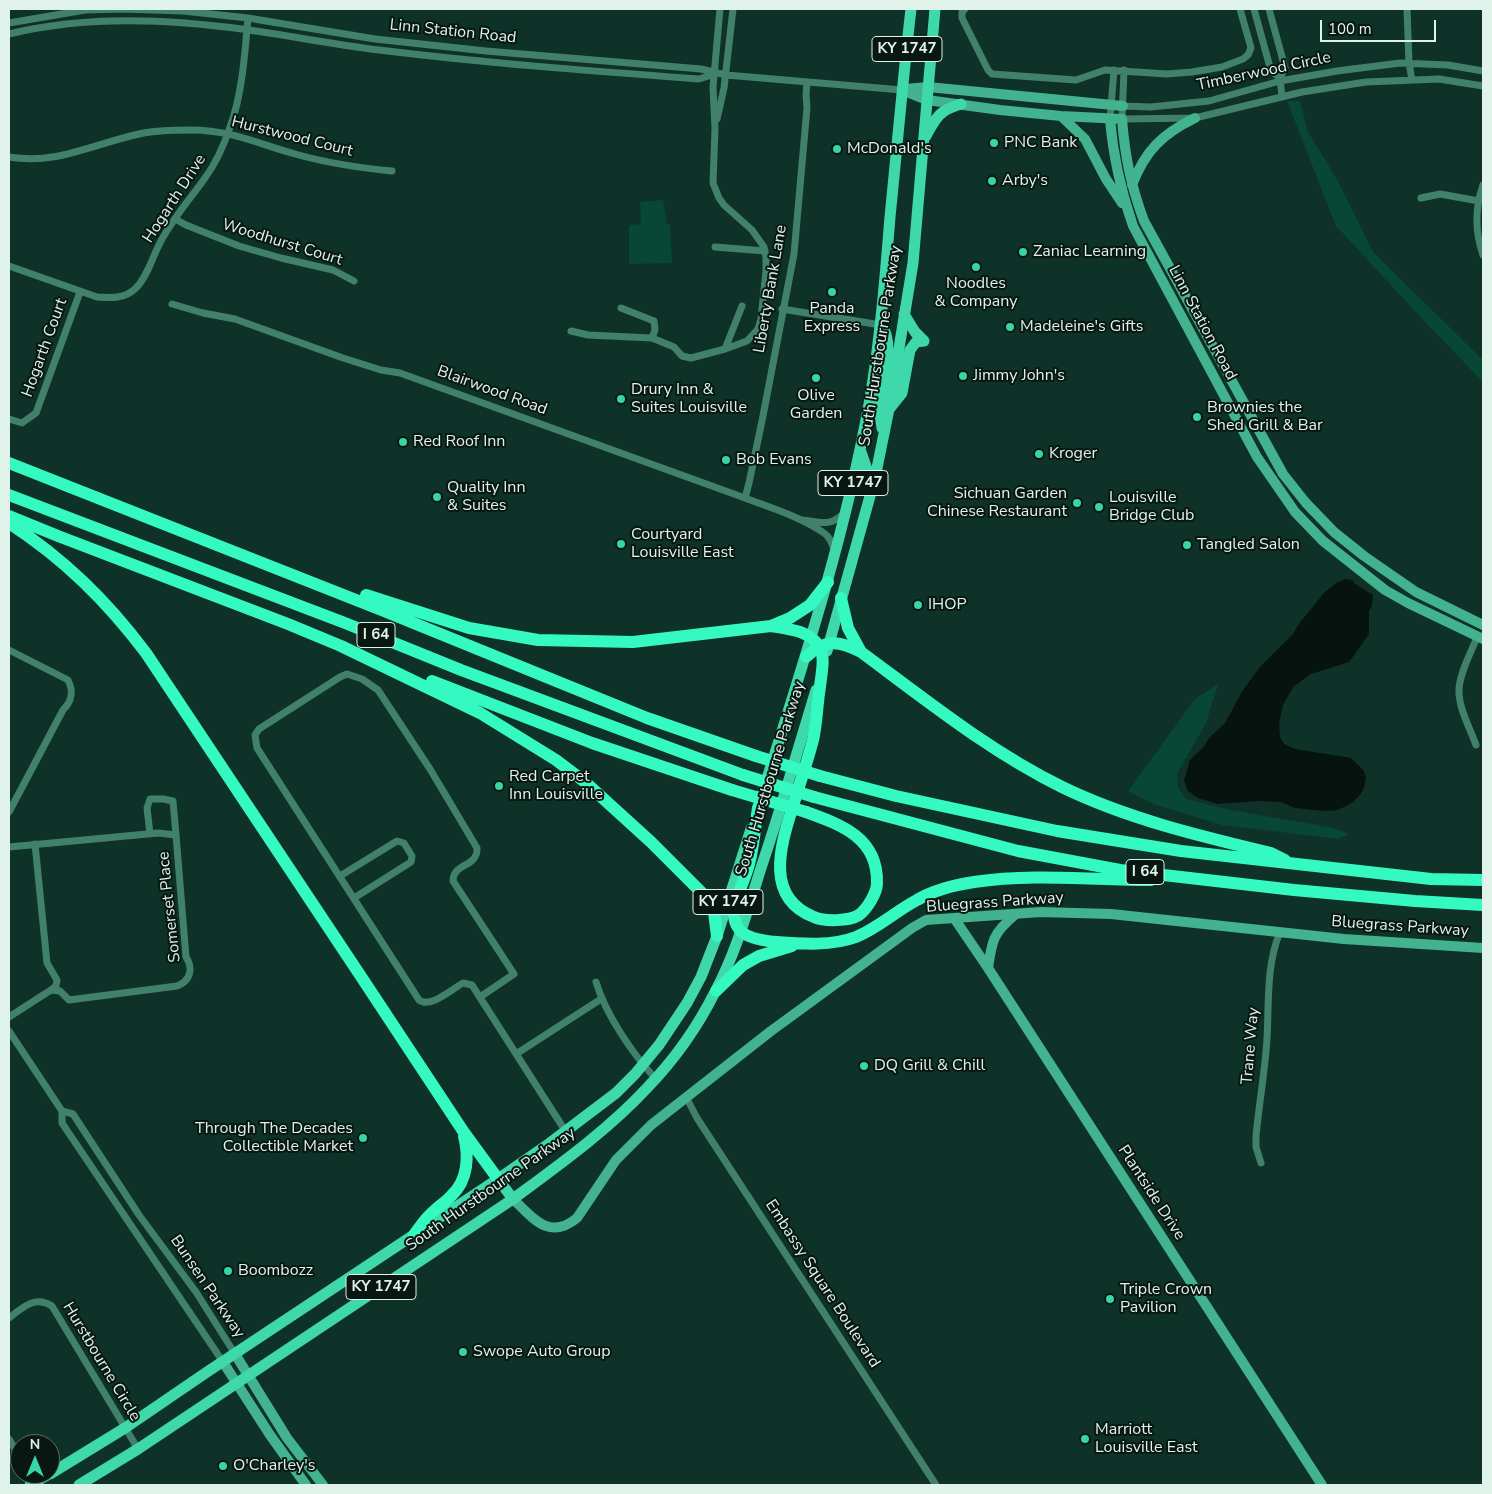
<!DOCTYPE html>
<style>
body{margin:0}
#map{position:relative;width:1492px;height:1494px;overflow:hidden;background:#0e3227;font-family:"Nunito Sans",sans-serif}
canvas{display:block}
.frame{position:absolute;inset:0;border:10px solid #dff3ea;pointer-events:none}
.north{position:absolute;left:10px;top:1434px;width:50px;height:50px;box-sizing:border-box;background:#081711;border:1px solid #5e6f68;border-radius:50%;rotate:0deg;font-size:14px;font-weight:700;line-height:20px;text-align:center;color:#dff3ea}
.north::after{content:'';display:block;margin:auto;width:18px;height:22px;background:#37d4a6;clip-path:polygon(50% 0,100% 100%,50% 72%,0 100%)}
.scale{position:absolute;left:1320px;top:20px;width:116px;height:22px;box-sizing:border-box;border:2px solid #dff3ea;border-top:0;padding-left:6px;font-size:15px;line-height:18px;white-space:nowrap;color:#dff3ea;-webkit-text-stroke:4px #081711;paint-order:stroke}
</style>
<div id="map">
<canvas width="1492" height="1494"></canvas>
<div class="frame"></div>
<div class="north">N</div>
<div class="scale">100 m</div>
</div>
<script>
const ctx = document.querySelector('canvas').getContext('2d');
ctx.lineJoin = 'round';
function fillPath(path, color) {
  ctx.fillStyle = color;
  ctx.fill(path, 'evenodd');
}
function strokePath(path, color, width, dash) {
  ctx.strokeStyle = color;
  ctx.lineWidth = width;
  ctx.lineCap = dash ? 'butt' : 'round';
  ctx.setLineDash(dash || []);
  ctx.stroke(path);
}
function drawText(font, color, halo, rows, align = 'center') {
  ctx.font = font + ' "Nunito Sans",sans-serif';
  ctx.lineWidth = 4;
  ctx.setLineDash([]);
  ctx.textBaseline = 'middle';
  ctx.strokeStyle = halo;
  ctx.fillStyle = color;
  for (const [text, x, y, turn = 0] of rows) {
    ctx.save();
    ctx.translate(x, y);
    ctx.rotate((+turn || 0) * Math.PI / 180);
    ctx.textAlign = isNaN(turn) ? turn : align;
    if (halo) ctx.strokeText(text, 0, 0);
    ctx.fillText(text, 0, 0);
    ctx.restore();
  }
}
fillPath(new Path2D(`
 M1287,101H1300L1308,132L1338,181L1373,252L1483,360V382L1428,325L1336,226Z
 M663,200L667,224L670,225L672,263L629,264V225L641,224L640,202Z
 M1218,684L1206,723L1177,774L1178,788L1186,799L1225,809L1334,828L1349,834L1338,839L1222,825L1156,805L1128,791L1195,699Z`), '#084735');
fillPath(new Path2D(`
 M1345,579L1352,580L1355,584L1373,595L1372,606L1369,611V634L1357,651L1349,662L1311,674L1293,687L1283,705L1279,724L1280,737L1284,744L1295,749L1351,758L1364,771L1366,778L1364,788L1360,795L1353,802L1346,806L1337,810L1325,811L1295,808L1281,802L1258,801L1218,804L1198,798L1188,791L1184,781L1190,760L1205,745L1209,738L1225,723L1243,690L1259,668L1293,634L1298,625L1324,593L1336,583Z`), '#06130e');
strokePath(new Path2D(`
 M965,9L962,12V18L988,70L992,74L1076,80L1105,70L1167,74L1192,72L1222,67L1243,59L1248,55L1251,48L1240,9
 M1254,9L1271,71L1280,78
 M1269,9L1285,68L1280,78L1282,97
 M1407,9L1409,63L1412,80
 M9,23L85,10L122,9L183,11L248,18L375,39L486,51L701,69L726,75L902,90
 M9,34C87,15 169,19 249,30C292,36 336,45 379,50C485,63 592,71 699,79L715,74
 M1124,70L1122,119L1195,118L1302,92L1366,82L1439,79L1483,86
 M1123,106L1151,107L1209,101L1280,81L1337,71L1400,63L1448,65L1483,71
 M717,119L724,88L733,9
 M1110,119L1114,70
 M9,157C57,165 93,144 139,134C156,130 174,130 192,130C230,130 259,144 295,154C327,163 360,168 392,171
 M1483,185C1475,208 1475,232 1483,255
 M1421,198L1440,194L1479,201
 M175,219L186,225L239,246L281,258L333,270L354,281
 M715,247L765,251
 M9,266L97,297C111,298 125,299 136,288C148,276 153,255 161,241C173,218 190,199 205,178C216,163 224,145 230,127C242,96 245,52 248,18
 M172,304L203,313L235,319L343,358L381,370L400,373L745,498C771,508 801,517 824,533C830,537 832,543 834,550
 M621,308L654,321L655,330L652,338
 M782,309L881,325
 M571,331L588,335L652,338L674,347L682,356L691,358L725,349L747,341L758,329L761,319L766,271V257L764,247L752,230L724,205L719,198L713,183L715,129L713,87L720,9
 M725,349L742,306
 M9,419L22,423L36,413L80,292
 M745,498L749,483L763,416L794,254L807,108L806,95L807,82
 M802,520C820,522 830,527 843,514
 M9,650L68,680C74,692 72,701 63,710L9,812
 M1476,745C1470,728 1458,707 1459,689C1460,672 1471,653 1477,637
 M150,834L147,808L150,799H163L173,801L176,835
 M35,844L47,963L57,980L56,986L51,990
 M9,847L158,833L176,835L186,957C194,969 190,981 177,986L69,1000L60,991L51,990L9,1017
 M340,876L397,841L404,843L412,856L411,862L354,898
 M596,982C606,1015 632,1053 655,1078
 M480,997L514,974L453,881C453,862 478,868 477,848L430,769L378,690L362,679L347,674L340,677L259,729L255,735L257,748L419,1000C430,1009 452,989 463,983L472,985L566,1132
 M9,1031L62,1111V1123L223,1362
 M516,1054L601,999
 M686,1097L697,1118L936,1485
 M62,1111L73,1114L139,1215L196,1292L235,1354
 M1261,1163L1256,1147V1136C1259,1104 1265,1071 1267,1039C1269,1004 1266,965 1280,932
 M9,1318C22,1308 35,1295 52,1306L138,1449
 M9,1439L20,1458`), '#41816b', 7);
strokePath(new Path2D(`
 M905,89L928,87L1123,106
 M902,90L927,100L1000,110L1061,116L1122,119C1125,157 1131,186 1144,221L1283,474L1306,503L1334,532L1364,556L1416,592L1483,625
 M1061,116L1085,139L1106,179L1122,203
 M1110,119C1113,156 1121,191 1133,226L1257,457L1295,512L1323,541L1385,590L1408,603L1483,639
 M1132,185C1145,151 1162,134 1195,118
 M954,918L988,968L1322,1485
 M988,968C992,940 993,933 1016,914
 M513,1199C533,1218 549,1241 577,1218L616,1160L651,1125L771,1031L912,928L926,920L1041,912L1111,914L1344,939L1483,948
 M235,1354L287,1438L323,1485
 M223,1362L270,1435L306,1485`), '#43b28e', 10);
strokePath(new Path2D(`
 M926,136C936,117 940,110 961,104
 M904,314L915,332L924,341
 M881,325C896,342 882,383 880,404C879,412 881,420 882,428
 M890,408L902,393L910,350L916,342L924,341
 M861,452L869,475L875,478
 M827,651L875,478L889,409L913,263L935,9
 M758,807C800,674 844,541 869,404C880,342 885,279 890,217C897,147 903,78 911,9
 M498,1179L513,1199
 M50,1474L125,1428L207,1372L498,1179L550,1143L616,1093L635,1074L659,1045L687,1003L701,977L717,936L751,829
 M30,1485L49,1474
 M79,1485L138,1449L513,1199C559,1165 608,1130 647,1088C674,1060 698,1026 715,992C736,953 748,909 761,868C781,809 798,749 816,690`), '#3fd8aa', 11);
strokePath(new Path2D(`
 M9,463L384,611L647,718L756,756
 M9,495L345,623L461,670L743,775
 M9,516L58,536L288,624L341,646L480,713L556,760L585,782L651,842L706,897L714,912L717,936
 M9,523C64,559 106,600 146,653L362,978L463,1131L498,1179
 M366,595L469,628L538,640L633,642L771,626L790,618L810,605L828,582
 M841,598L848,628L861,652
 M771,626C788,629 808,630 819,646C826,656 821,675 820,687C817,704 817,723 813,740C807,763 799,786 792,809C780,847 765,898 814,917C825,922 849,921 859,915C867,909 877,893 877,883C878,838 842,825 806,812
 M806,657C825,639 838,640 861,652C926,700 989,751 1062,787C1128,819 1200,836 1271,853L1285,860
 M432,681L592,743L732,790
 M820,776L896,796L1057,831L1181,851L1431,879L1483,880
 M814,797L1018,851L1120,870L1294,890L1415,901L1483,905
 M758,808C755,826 754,846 749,864C745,880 735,897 734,914C734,919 736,925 739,929C745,938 766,941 777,942C802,944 832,946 856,937C878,928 896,911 917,900C934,890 954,885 974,882C1033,873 1092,880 1151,880
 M716,991L743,965L759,956L792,946
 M414,1235C420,1227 426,1217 434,1211C440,1205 447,1201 452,1195C468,1180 469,1156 464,1136`), '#34fac2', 12);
strokePath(new Path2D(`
 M756,756L820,776
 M743,775L814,797
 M732,790L806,812`), '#34fac2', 12);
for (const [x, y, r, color] of [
 [994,143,5,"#37d4a6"],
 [837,149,5,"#37d4a6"],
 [992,181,5,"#37d4a6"],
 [1023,252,5,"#37d4a6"],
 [976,267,5,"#37d4a6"],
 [832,292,5,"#37d4a6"],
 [1010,327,5,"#37d4a6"],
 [963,376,5,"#37d4a6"],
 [816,378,5,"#37d4a6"],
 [621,399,5,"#37d4a6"],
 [1197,417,5,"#37d4a6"],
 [403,442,5,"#37d4a6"],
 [1039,454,5,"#37d4a6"],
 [726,460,5,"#37d4a6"],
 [437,497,5,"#37d4a6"],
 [1077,503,5,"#37d4a6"],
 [1099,507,5,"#37d4a6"],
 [621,544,5,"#37d4a6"],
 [1187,545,5,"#37d4a6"],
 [918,605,5,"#37d4a6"],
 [499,786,5,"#37d4a6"],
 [864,1066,5,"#37d4a6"],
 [363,1138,5,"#37d4a6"],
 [228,1271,5,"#37d4a6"],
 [1110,1299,5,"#37d4a6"],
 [463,1352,5,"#37d4a6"],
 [1085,1439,5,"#37d4a6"],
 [223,1466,5,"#37d4a6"]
]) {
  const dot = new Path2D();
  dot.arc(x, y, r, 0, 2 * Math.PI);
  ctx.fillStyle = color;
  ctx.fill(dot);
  strokePath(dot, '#081711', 2);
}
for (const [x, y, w] of [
 [907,49,70],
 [853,483,70],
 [376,635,38],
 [1145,872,38],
 [728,902,70],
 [381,1287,70]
]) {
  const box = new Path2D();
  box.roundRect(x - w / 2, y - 12.5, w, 25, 4);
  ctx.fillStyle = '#081711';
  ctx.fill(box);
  strokePath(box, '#dff3ea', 1);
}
drawText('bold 15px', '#dff3ea', null, [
 ["KY 1747",907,49],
 ["KY 1747",853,483],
 ["I 64",376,635],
 ["I 64",1145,872],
 ["KY 1747",728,902],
 ["KY 1747",381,1287]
]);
drawText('16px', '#dff3ea', '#081711', [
 ["Linn Station Road",453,32,6],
 ["Timberwood Circle",1264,72,-12],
 ["Hurstwood Court",292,137,14],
 ["Hogarth Drive",175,199,-57],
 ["Woodhurst Court",282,243,17],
 ["Liberty Bank Lane",771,289,-80],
 ["Linn Station Road",1202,323,62],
 ["South Hurstbourne Parkway",881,346,-81],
 ["Hogarth Court",45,348,-70],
 ["Blairwood Road",492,391,20],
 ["South Hurstbourne Parkway",771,779,-73],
 ["Bluegrass Parkway",995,903,-4],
 ["Somerset Place",170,907,-96],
 ["Bluegrass Parkway",1400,927,4],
 ["Trane Way",1251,1046,-85],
 ["South Hurstbourne Parkway",491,1190,-35],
 ["Plantside Drive",1151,1193,57],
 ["Embassy Square Boulevard",822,1284,57],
 ["Bunsen Parkway",207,1287,56],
 ["Hurstbourne Circle",101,1362,59]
]);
drawText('16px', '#dff3ea', '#081711', [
 ["PNC Bank",1004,143],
 ["McDonald's",847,149],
 ["Arby's",1002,181],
 ["Zaniac Learning",1033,252],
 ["Noodles",976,284,"center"],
 ["& Company",976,302,"center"],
 ["Panda",832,309,"center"],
 ["Express",832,327,"center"],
 ["Madeleine's Gifts",1020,327],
 ["Jimmy John's",973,376],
 ["Drury Inn &",631,390],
 ["Suites Louisville",631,408],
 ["Olive",816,396,"center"],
 ["Garden",816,414,"center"],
 ["Brownies the",1207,408],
 ["Shed Grill & Bar",1207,426],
 ["Red Roof Inn",413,442],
 ["Kroger",1049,454],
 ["Bob Evans",736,460],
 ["Quality Inn",447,488],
 ["& Suites",447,506],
 ["Sichuan Garden",1067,494,"right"],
 ["Chinese Restaurant",1067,512,"right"],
 ["Louisville",1109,498],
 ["Bridge Club",1109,516],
 ["Courtyard",631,535],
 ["Louisville East",631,553],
 ["Tangled Salon",1197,545],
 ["IHOP",928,605],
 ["Red Carpet",509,777],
 ["Inn Louisville",509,795],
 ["DQ Grill & Chill",874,1066],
 ["Through The Decades",353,1129,"right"],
 ["Collectible Market",353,1147,"right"],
 ["Boombozz",238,1271],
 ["Triple Crown",1120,1290],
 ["Pavilion",1120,1308],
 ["Swope Auto Group",473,1352],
 ["Marriott",1095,1430],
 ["Louisville East",1095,1448],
 ["O'Charley's",233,1466]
], 'left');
</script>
